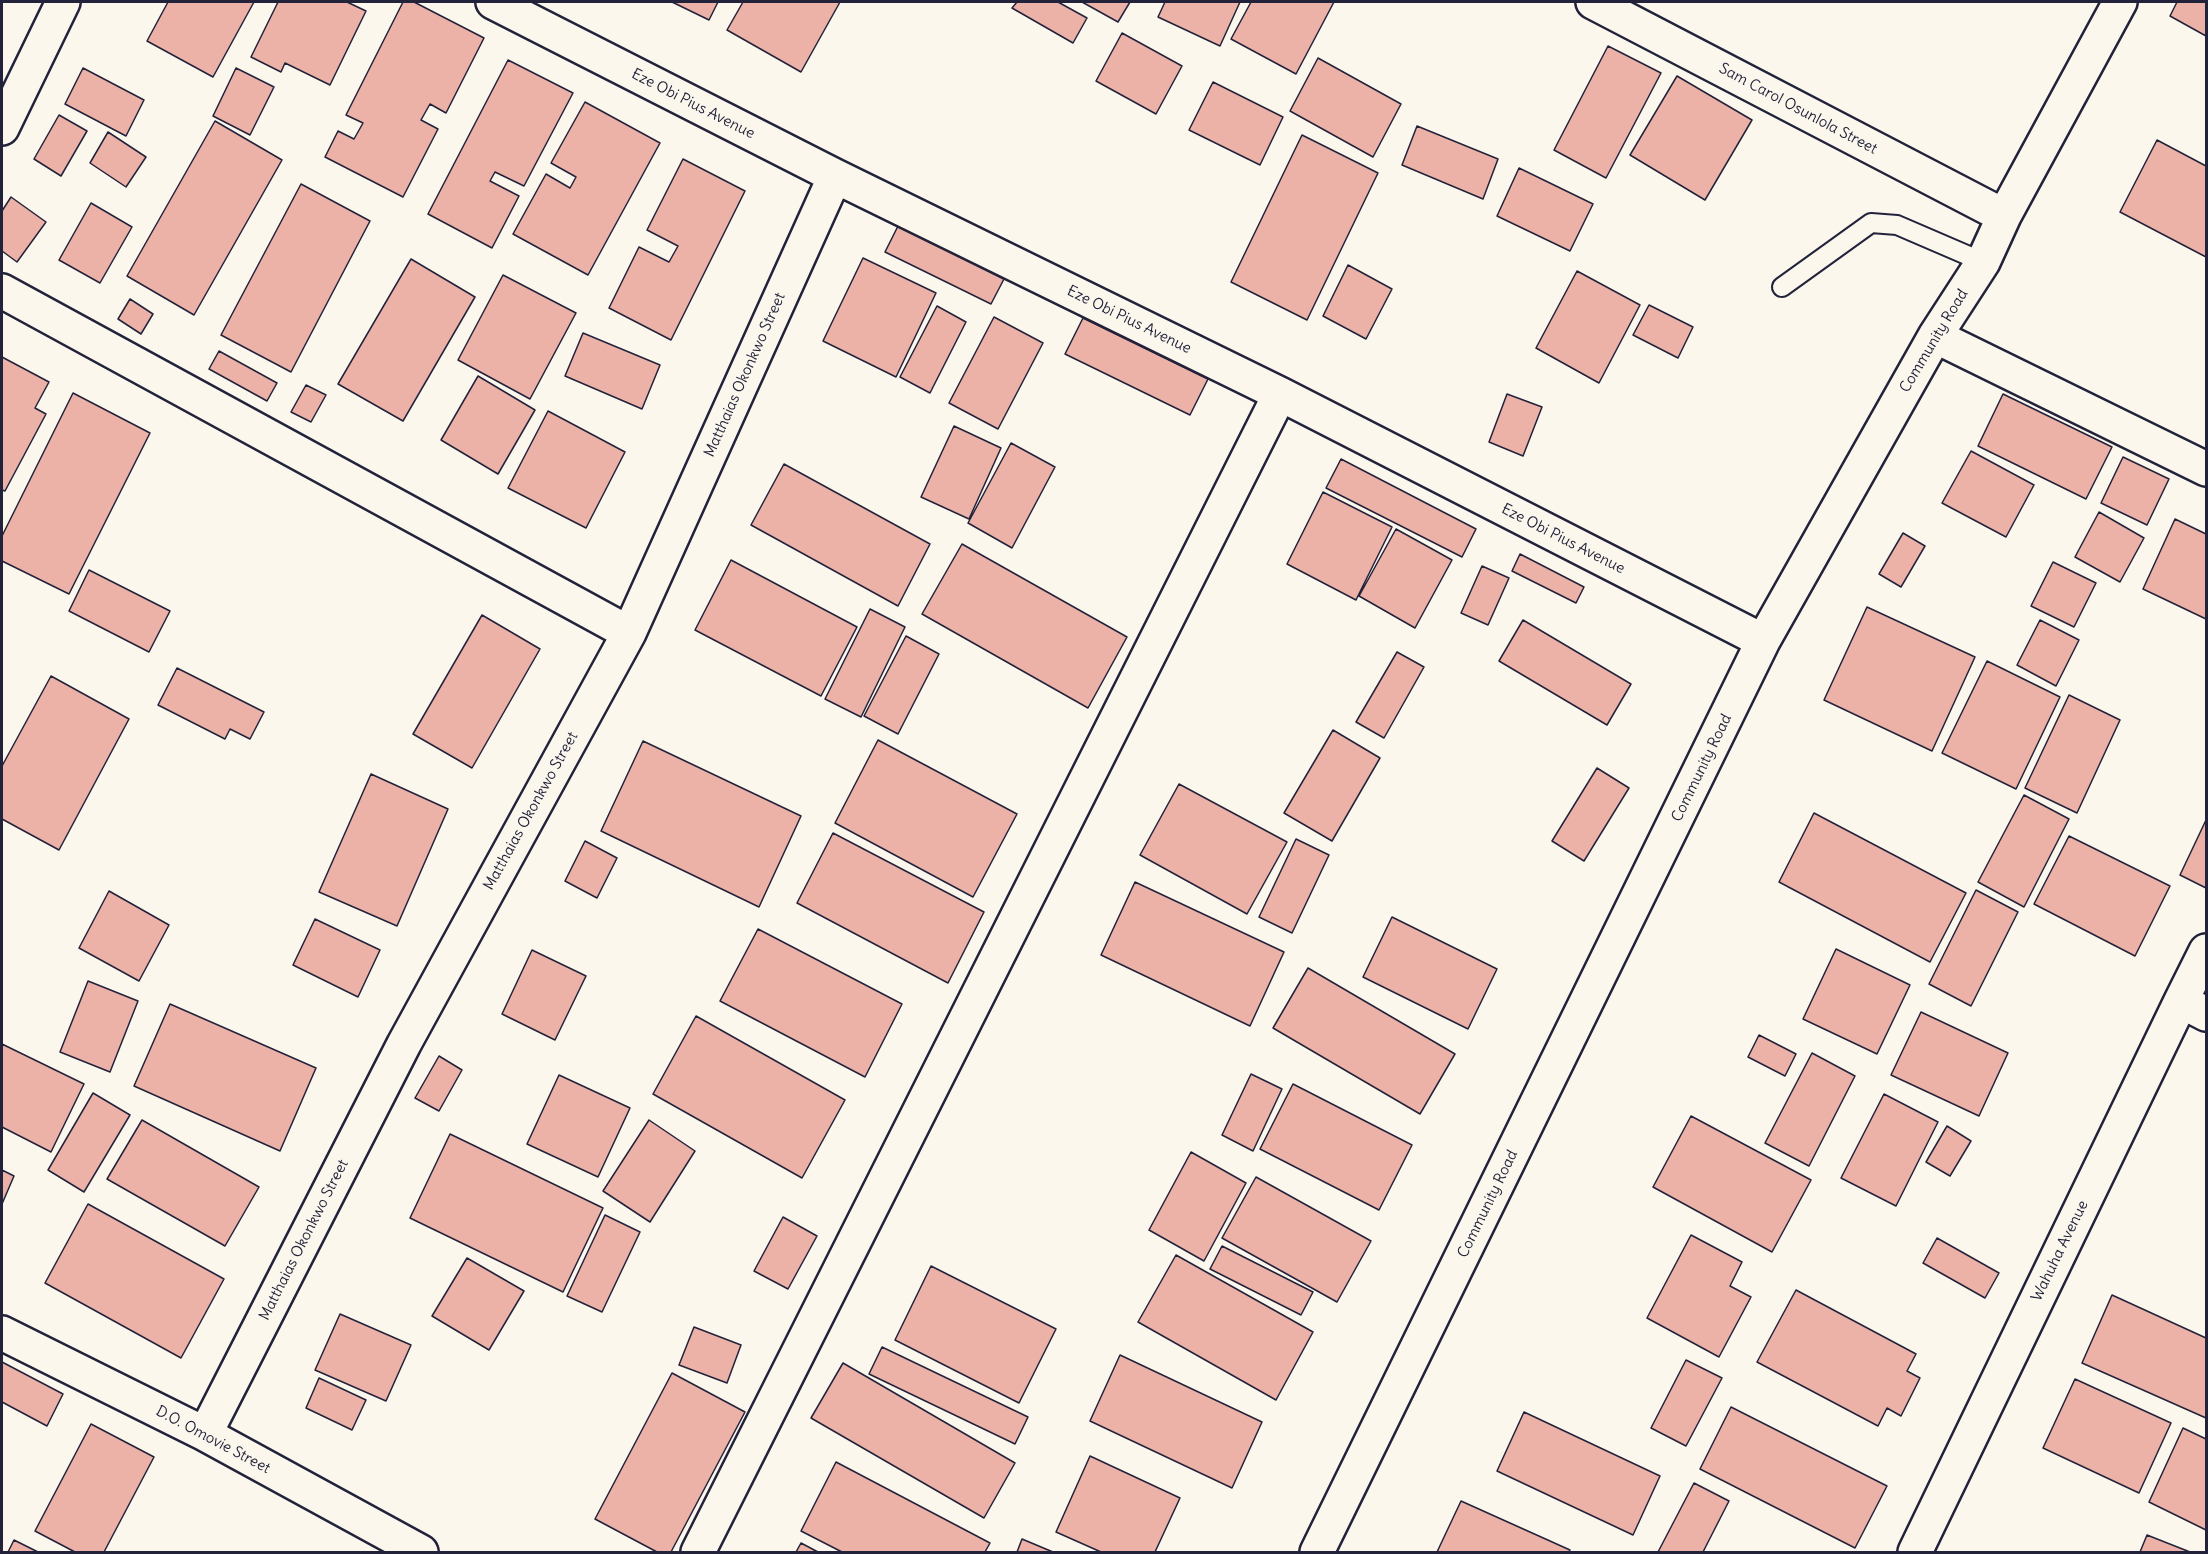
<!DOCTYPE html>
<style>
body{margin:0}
#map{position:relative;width:2208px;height:1554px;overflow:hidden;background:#fbf7ec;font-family:Delius,sans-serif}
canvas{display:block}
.frame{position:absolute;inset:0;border:3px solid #22223b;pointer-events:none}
</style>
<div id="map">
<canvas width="2208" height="1554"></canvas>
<div class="frame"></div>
</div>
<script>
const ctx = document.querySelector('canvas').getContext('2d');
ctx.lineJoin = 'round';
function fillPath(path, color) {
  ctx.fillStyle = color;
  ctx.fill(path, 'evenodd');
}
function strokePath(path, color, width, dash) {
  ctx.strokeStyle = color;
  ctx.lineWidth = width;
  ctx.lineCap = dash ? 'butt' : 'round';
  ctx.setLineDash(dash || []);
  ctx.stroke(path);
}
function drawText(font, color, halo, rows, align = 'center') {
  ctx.font = font + ' Delius,sans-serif';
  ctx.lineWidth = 6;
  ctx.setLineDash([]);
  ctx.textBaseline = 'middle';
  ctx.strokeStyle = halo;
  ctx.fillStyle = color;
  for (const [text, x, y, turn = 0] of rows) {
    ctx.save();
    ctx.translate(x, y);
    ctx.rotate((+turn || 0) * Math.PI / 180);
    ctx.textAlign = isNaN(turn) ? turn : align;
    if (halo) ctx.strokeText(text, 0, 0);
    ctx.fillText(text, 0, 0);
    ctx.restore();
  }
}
const building = new Path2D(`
 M168,2H254L213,77L147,41Z
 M278,2H347L366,11L330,85L285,63L281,72L251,57Z
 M403,2H414L484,38L446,113L430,104L421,120L438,129L403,197L325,157L338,131L354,139L363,123L346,115Z
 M672,2H718L709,20Z
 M743,2H840L801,72L727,30Z
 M1017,2H1058L1087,18L1073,43L1012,8Z
 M1082,2H1130L1118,22Z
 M1165,2H1240L1220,46L1158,17Z
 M1251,2H1334L1296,74L1231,39Z
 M2177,2H2206V36L2170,16Z
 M1122,33L1182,66L1156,114L1096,81Z
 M1608,46L1661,73L1606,178L1554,150Z
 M1318,58L1401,104L1373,157L1290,111Z
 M508,60L573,93L524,186L495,172L490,181L519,196L492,248L428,214Z
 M83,68L144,100L126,136L65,104Z
 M236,68L274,87L250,135L213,116Z
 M1677,76L1752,120L1705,200L1630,155Z
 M1213,82L1283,117L1260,165L1189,130Z
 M585,102L660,143L588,275L513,234L546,174L570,188L576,177L551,163Z
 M59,115L87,131L61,176L34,159Z
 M215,121L282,160L194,315L127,276Z
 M1417,126L1498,159L1483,199L1402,165Z
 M108,132L146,157L126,187L90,163Z
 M1302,135L1378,173L1307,320L1231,282Z
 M2157,140L2206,166V257L2120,212Z
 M683,159L745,191L671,340L609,308L639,247L669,262L678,246L647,230Z
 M1519,168L1593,204L1570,251L1497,216Z
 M301,184L370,221L291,372L221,335Z
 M11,197L46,222L17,262L2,251V211Z
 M91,203L132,227L100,283L59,260Z
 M898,226L1004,279L991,304L885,252Z
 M863,258L936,293L896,377L823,341Z
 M411,259L475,297L403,421L338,384Z
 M1348,265L1392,289L1366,339L1323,316Z
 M1577,271L1640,305L1599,383L1536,348Z
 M503,275L576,313L530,399L458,360Z
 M130,299L153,314L141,334L118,319Z
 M1649,305L1693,327L1678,358L1633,335Z
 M937,306L966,322L930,393L900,377Z
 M994,317L1043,343L998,429L949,403Z
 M1083,318L1208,379L1190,415L1065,354Z
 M583,333L660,365L642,409L565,376Z
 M219,351L277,383L267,401L209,369Z
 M2,357L49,382L35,408L46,414L5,491L2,490Z
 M478,376L535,410L498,474L441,440Z
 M306,385L326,395L311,422L291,412Z
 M73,393L150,433L69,594L2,561V536Z
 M1507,394L1542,407L1523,456L1489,442Z
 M2003,394L2112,447L2086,499L1978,446Z
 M548,411L625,452L586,528L508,488Z
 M954,426L1001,448L969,519L921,497Z
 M1011,443L1055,467L1012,548L968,523Z
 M1971,451L2034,485L2006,537L1942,503Z
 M2123,457L2169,479L2147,525L2101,503Z
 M1341,459L1476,529L1462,557L1326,488Z
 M784,464L930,544L898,606L751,525Z
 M1323,492L1392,527L1356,600L1287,564Z
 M2099,512L2144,538L2120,582L2075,557Z
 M2175,519L2206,534V619L2143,589Z
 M1396,529L1452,560L1415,628L1359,596Z
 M1903,533L1925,546L1901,587L1879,574Z
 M962,544L1127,637L1088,708L922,614Z
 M1520,554L1584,587L1576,603L1512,571Z
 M731,560L857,627L821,696L695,630Z
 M2053,562L2096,583L2074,627L2031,606Z
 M1482,566L1509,578L1488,625L1461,613Z
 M89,570L170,611L149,652L69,611Z
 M1867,607L1975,657L1932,751L1824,700Z
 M870,609L905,627L861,717L825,699Z
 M482,615L540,649L472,768L413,734Z
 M1523,620L1631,684L1607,725L1499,661Z
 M2040,620L2079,640L2056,686L2017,665Z
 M906,636L939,654L898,734L864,716Z
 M1397,652L1424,667L1384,738L1356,722Z
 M1987,661L2060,697L2016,789L1942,753Z
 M177,668L264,712L250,739L230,729L225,739L158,705Z
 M51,676L129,719L59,850L2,819V766Z
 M2069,695L2120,720L2077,813L2025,788Z
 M1333,730L1380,758L1332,841L1284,813Z
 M878,740L1017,814L973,897L835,823Z
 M643,741L801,816L759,907L601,831Z
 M1597,768L1629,788L1584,861L1552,841Z
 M371,774L448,809L397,926L319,892Z
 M1179,784L1287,842L1247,914L1140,855Z
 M2024,795L2069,819L2024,907L1978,882Z
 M1814,813L1966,893L1930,962L1779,882Z
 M2206,820V888L2180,875Z
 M833,833L984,912L948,983L797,903Z
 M2069,836L2170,886L2135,956L2034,904Z
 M1296,839L1329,855L1292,933L1259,917Z
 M585,841L617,858L597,898L565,881Z
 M1135,882L1284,952L1250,1026L1101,955Z
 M1976,890L2018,912L1971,1006L1929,984Z
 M109,891L169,925L139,981L79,948Z
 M1392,917L1497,969L1468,1029L1363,977Z
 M315,919L380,950L358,997L293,965Z
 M758,929L902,1004L865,1077L720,1001Z
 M1836,949L1910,985L1877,1054L1803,1019Z
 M532,950L586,976L555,1040L502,1014Z
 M1308,968L1455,1054L1420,1114L1273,1028Z
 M88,981L138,1001L110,1072L60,1052Z
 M170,1004L316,1068L280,1151L134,1086Z
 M1921,1012L2008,1053L1979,1116L1891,1075Z
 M696,1016L845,1100L802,1178L653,1094Z
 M1759,1035L1796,1054L1785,1076L1748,1057Z
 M2,1044L84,1084L51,1152L2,1127Z
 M1812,1053L1855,1076L1809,1166L1765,1143Z
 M439,1056L462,1070L439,1111L415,1098Z
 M1251,1074L1282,1089L1253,1151L1222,1135Z
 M559,1075L630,1108L598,1177L527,1144Z
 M1293,1084L1412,1145L1379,1210L1260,1149Z
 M93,1093L130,1115L84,1192L48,1170Z
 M1884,1094L1938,1122L1896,1206L1841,1178Z
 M1691,1116L1811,1180L1772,1252L1653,1187Z
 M142,1120L259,1187L225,1246L107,1179Z
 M649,1120L695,1151L650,1222L603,1191Z
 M1947,1126L1971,1141L1950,1176L1926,1162Z
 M450,1134L603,1208L563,1292L410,1218Z
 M1191,1152L1246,1183L1204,1261L1149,1230Z
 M2,1170L14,1176L2,1204Z
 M1256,1177L1371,1241L1337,1302L1222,1238Z
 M88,1204L224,1279L181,1358L45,1283Z
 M605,1215L640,1232L602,1312L567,1296Z
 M783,1217L817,1236L788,1289L754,1271Z
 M1691,1235L1742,1262L1730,1286L1751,1297L1719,1357L1647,1318Z
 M1937,1238L1999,1273L1985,1298L1923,1263Z
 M1222,1246L1313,1292L1301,1315L1210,1269Z
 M1176,1255L1313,1332L1276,1400L1138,1322Z
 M467,1258L524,1291L489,1350L432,1316Z
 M931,1266L1056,1329L1019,1403L895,1340Z
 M1796,1290L1916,1354L1907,1371L1920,1378L1901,1416L1887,1408L1878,1426L1757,1362Z
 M2112,1295L2206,1338V1418L2082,1363Z
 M340,1314L411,1345L386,1401L315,1370Z
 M694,1327L741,1345L727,1383L679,1365Z
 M882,1347L1028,1417L1015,1444L869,1374Z
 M1120,1355L1262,1422L1232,1488L1090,1421Z
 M1686,1360L1722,1378L1686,1446L1651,1428Z
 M2,1362L63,1394L47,1426L2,1402Z
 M843,1363L1015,1463L984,1518L811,1418Z
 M672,1373L745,1412L671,1552H657L595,1519Z
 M319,1378L366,1400L352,1430L306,1408Z
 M2075,1379L2171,1423L2139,1493L2043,1448Z
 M1731,1407L1887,1486L1855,1548L1700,1469Z
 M1524,1412L1660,1476L1633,1535L1497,1471Z
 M91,1424L154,1457L104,1552H75L35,1531Z
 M2183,1428L2206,1439V1530L2149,1502Z
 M1090,1456L1180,1498L1155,1552H1101L1056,1532Z
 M836,1462L990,1543L985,1552H842L801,1531Z
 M1694,1483L1729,1501L1703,1552H1658Z
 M1461,1501L1570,1550L1569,1552H1437Z
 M2147,1535L2190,1552H2140Z
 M1022,1539L1053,1552H1017Z
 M14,1540L38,1552H8Z
 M801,1543L818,1552H796Z`);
fillPath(building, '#ecb1a7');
strokePath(building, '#22223b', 1.5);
const service = new Path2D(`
 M1782,287L1871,223L1897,225L1983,262`);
const minor = new Path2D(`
 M493,2L835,176L1280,394L1763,641
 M1593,2L2004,216
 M2,128L63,2
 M2,291L629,633
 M1935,336L2206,469
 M2181,1001L2206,1014
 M2,1333L205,1434L421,1552
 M205,1434L404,1044L629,633L835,176
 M698,1552L1280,394
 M1317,1552L1763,641L1935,336L1983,262L2004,216L2120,2
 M1915,1552L2181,1001L2206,951`);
strokePath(service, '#22223b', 22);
strokePath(minor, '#22223b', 38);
strokePath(service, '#fbf7ec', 18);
strokePath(minor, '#fbf7ec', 33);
drawText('15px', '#22223b', '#fbf7ec', [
 ["Eze Obi Pius Avenue",693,104,27],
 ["Sam Carol Osunlola Street",1798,109,28],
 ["Eze Obi Pius Avenue",1129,320,26],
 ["Community Road",1934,341,-59],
 ["Matthaias Okonkwo Street",745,375,-66],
 ["Eze Obi Pius Avenue",1563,539,27],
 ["Community Road",1702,768,-64],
 ["Matthaias Okonkwo Street",531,811,-61],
 ["Community Road",1488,1204,-64],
 ["Matthaias Okonkwo Street",304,1240,-63],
 ["Wahuha Avenue",2060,1251,-64],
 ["D.O. Omovie Street",213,1440,28]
]);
</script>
